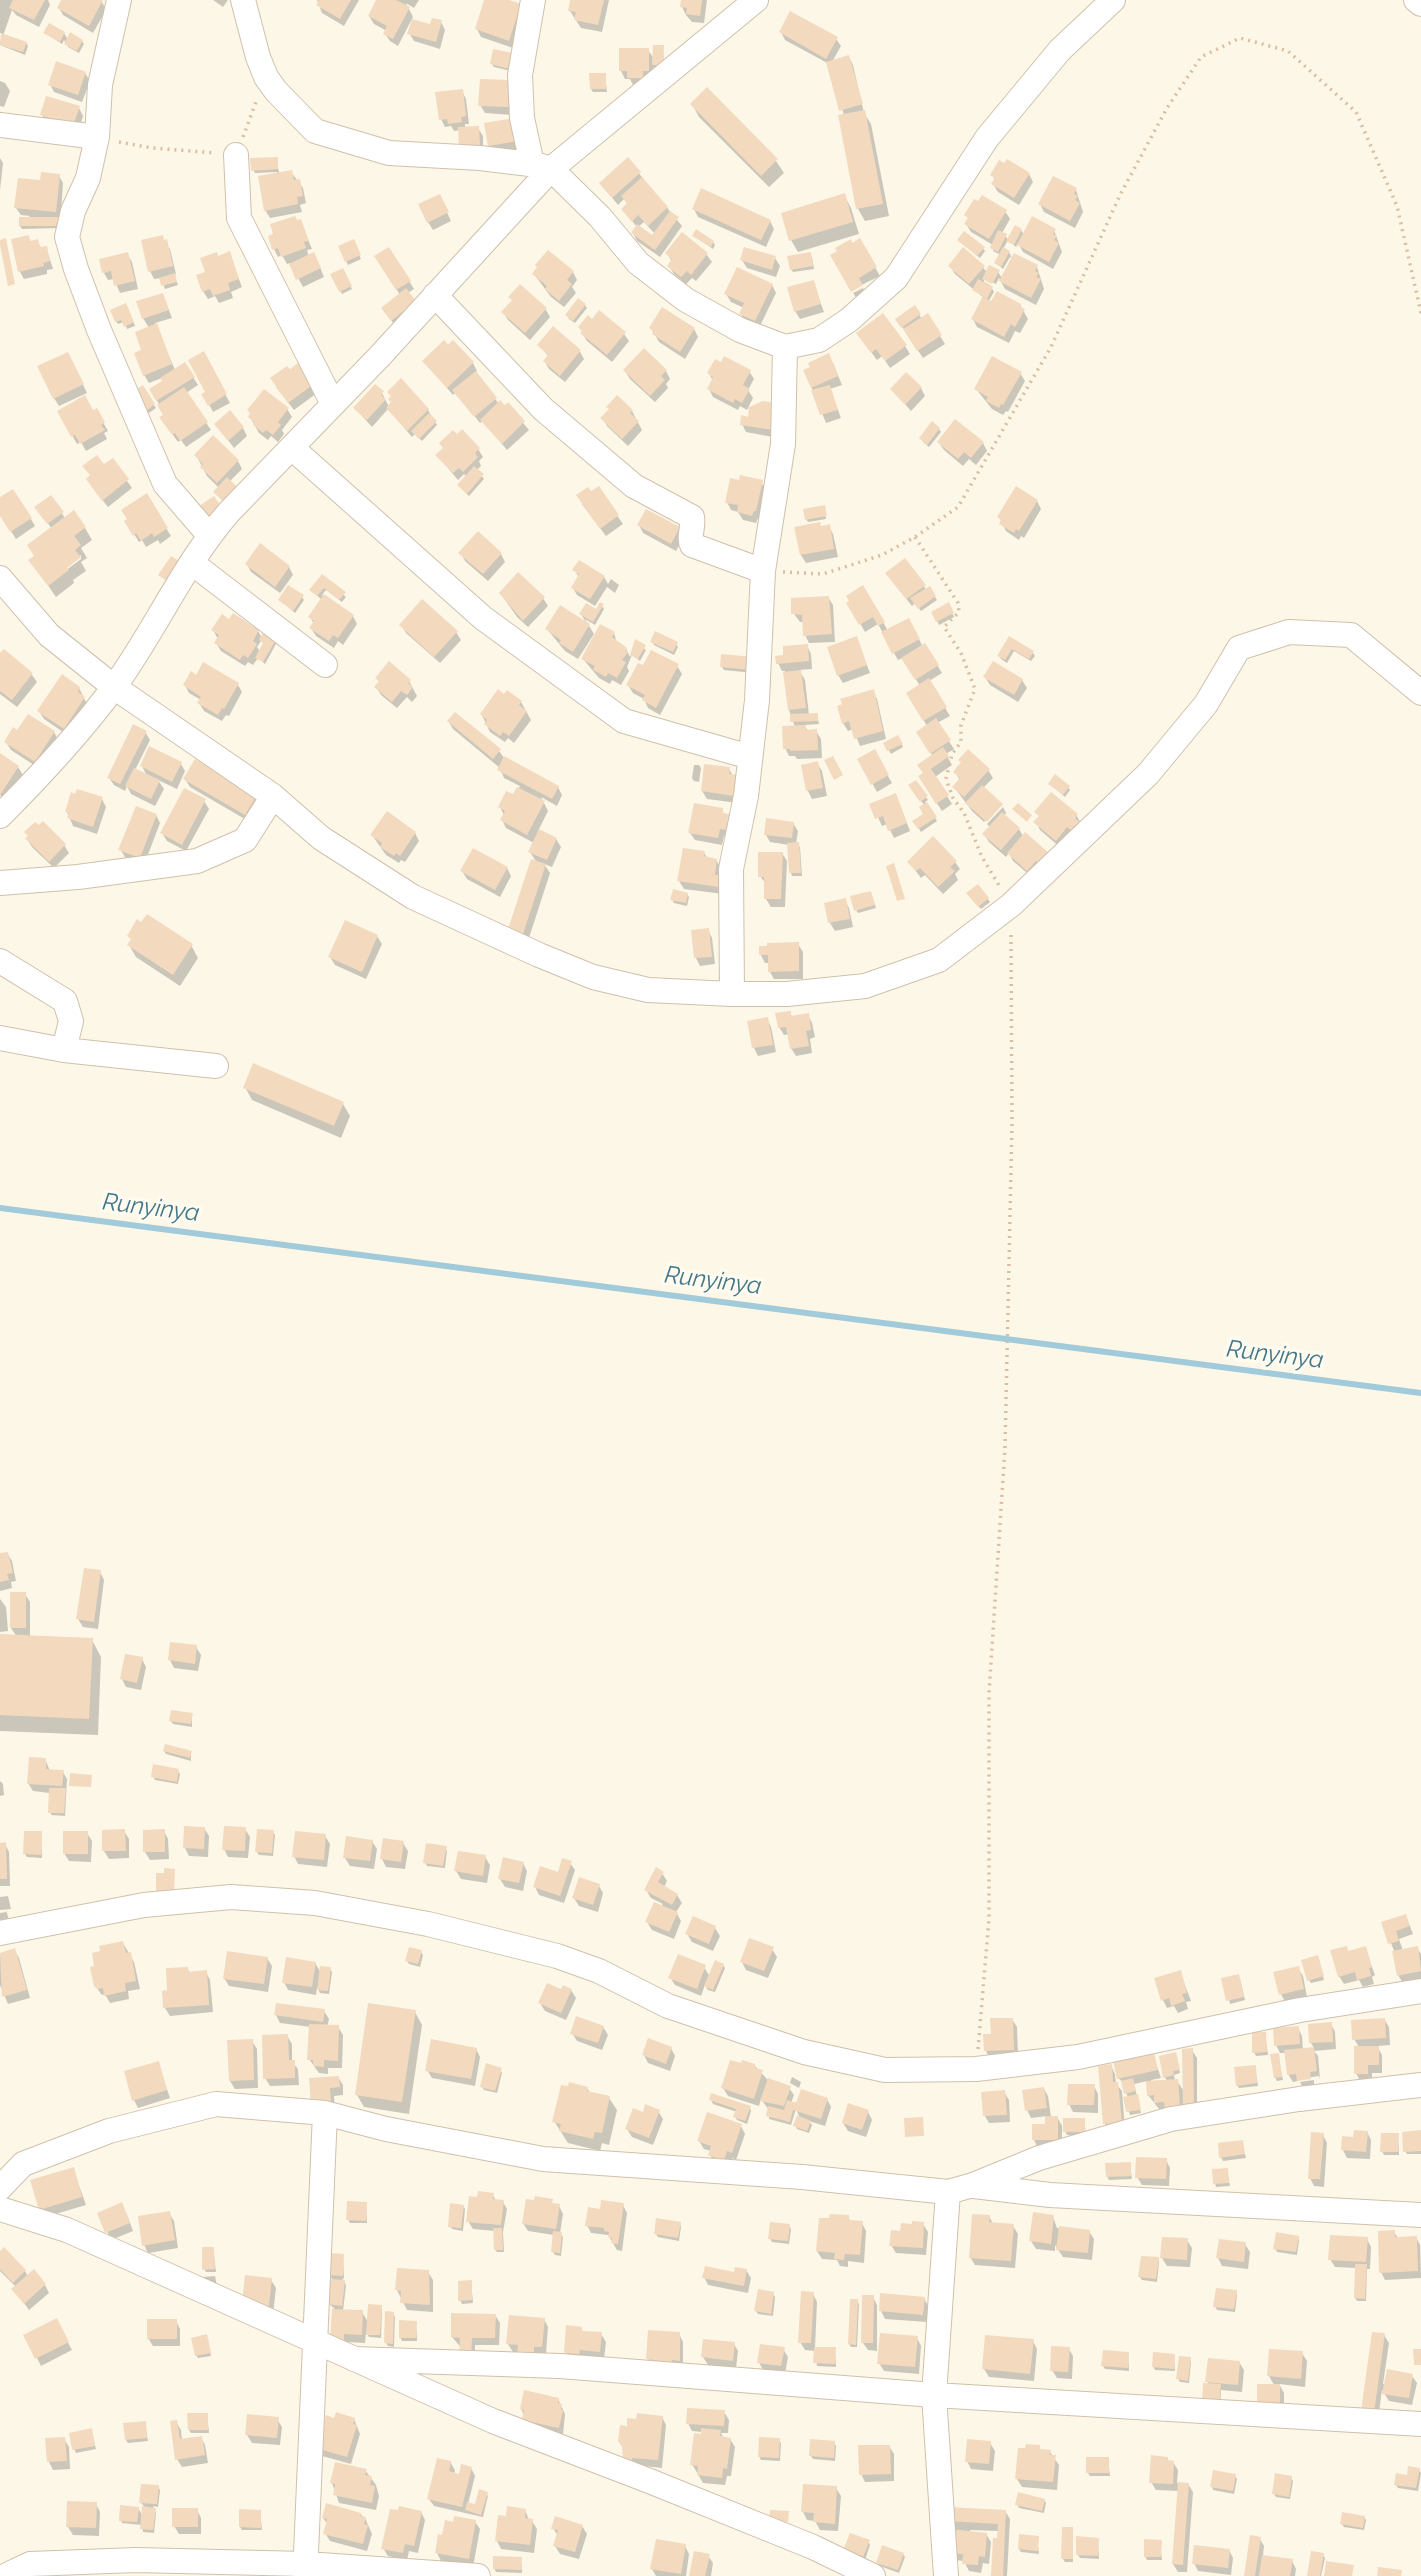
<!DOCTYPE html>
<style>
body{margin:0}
canvas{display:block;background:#fdf7e8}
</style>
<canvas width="1421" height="2576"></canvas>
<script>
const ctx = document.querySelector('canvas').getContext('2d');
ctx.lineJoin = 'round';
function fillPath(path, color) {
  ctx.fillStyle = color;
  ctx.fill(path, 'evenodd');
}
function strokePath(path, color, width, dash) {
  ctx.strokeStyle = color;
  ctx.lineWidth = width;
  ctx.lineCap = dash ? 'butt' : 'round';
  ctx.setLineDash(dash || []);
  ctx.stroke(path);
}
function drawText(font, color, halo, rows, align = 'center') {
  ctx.font = font + ' Raleway,sans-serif';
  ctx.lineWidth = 7;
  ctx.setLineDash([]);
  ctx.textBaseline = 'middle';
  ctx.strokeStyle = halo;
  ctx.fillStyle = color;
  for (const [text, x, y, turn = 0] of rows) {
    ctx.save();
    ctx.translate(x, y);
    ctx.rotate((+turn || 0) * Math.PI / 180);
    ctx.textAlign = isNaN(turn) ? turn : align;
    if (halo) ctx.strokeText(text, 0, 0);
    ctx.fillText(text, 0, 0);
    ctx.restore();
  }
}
fillPath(new Path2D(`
 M0,0H48L50,5L39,27L16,15L12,10L3,36L26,43L28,46L25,55L0,45L2,33H0Z
 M63,0L102,2L106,10L93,33L63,15L59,8Z
 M213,0H228L223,7Z
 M317,0H359L344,26L322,13Z
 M378,0H419L414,8L406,3L413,17L398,46L390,41L385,34L387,31L374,24L369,16Z
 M486,0H503L524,13L513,48L481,37L477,29Z
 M572,0H609L602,32L581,28L570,11Z
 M682,0H707L704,23L692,22L686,15L682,7Z
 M441,22L445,30L440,49L414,41L409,33Z
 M781,32L836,39L841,46L832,62L849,57L853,65L864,113L871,124L889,216L865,221L858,209L844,115L829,64L785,40Z
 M45,33H64L68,40L82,41L84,44L79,53L68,47L64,40L62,44Z
 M663,47L664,68H653V79L647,85H633L630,79H625L621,71L648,50L654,59Z
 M495,51L511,71L494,67L492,64Z
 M85,73L90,81L82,102L54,92L50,84Z
 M605,75L607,92H593L591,89Z
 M0,81L5,83L10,91L4,107L0,106Z
 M509,82L512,115L485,113L480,105Z
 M462,91L466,99L469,124H465V129L478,128L483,136V156L460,130L454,131L451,126L445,127L441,119Z
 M692,104L776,161L784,173L769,187L699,117Z
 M79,108L83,116L78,133L47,123L42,115Z
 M514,120L521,149L494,153L489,145Z
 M0,158L3,163L0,190Z
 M277,159L279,174L291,172L303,188L306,203L300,205L302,212L270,218L265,210L277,172L255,173L253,170Z
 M628,160L682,226L660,257L637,241L633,233L637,227L623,210L628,205L624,199L618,205L601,184ZM644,222L655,234L653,237L638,227Z
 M1029,174L1033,182L1019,205L998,192L993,184L996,181L992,175Z
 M59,176L63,183L60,228L22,229L20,226L30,216L21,215L16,208L42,182Z
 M1076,190L1083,212L1075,228L1044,212L1040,204Z
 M844,195L851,208L859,234L798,252L791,240Z
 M443,204L451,221L433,230L428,222Z
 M694,209L770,221L774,229L766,247L698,217Z
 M1005,211L1010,219L1002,233L1009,240L1021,230L1024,235L1054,230L1062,252L1053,269L1023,252L1018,243L1016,247L1008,240L1003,249L1009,252L1012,258L1010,257L1003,269L996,263L1001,255L993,251V245L971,232L966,224Z
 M300,221L312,249L307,250L309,257L318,262L324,277L303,287L290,263L287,264L282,255L278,257L274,249Z
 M682,234L707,255L712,262L696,281L692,278L686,284L674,274L669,266L672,262L667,253Z
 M694,236L713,242L715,245L713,249Z
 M28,237L31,243L37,241L41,248L46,247L53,269L47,270V274L24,279L20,272L13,240Z
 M959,240L983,248L985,251L980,258Z
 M164,241L170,249L176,274L174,275L178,285L165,289L161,278L154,279L150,271Z
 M353,241L361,259L348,265L340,247Z
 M860,241L880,276L851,290L852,245Z
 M389,249L414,289L408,293L415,302L397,328L388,316L400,295L377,257Z
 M229,253L242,287L231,292L233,298L219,303L215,296L208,299L203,291L207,273L218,258Z
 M127,254L132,262L138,289L120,293L114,279L108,280L104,273Z
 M812,257L814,269L793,272L791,269Z
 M775,258L780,266L776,277L747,268L742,260Z
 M950,266L983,267L987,273L998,272L1002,278L1037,267L1044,289L1036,305L1005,289L999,278L996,284L984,278V282L990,285L994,292L988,302L1020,305L1028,319L1020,333L1015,331L1009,343L977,327L973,319L984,298L955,274Z
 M342,270L352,289L342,294L332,275Z
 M573,272L577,280L572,287L576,293L564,307L551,297L534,274Z
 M813,282L824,312L800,319L795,311Z
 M772,285L776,293L759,328L745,322L741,314L744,308L731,302L726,294Z
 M520,286L546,310L550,317L530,340L508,320L503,312L513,301Z
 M863,288L866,294L857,299L853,293Z
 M163,295L172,318L155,323L175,370L185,364L198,385L186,393L211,430L186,447L181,440L178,442L166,425L165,415L151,390L164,382L162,378L149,383L144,375V351L149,328L143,318Z
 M585,305L587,308L575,323L569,319L567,315Z
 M915,308L922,319L927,315L945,344L923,358L897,319Z
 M128,309L135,326L127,329L124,322L118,324L116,321Z
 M651,328L694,329L698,337L685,359L659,342Z
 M553,329L580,352L584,359L565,382L549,369L545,362L549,357L539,345Z
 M582,333L624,334L629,341L612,362L587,341Z
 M863,341L905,346L910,354L890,368L882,356L877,360Z
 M453,342L473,363L477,371L475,373L499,404L505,408L508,405L529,430L507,450L483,421L480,423L456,392L453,395L424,361Z
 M203,353L230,403L213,412L204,395L208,393Z
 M72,362L87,393L59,406L54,398Z
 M833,363L842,385L830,389L841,418L826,423L805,371Z
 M298,366L317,393L294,410L276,387Z
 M625,371H666L670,379L666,384L668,388L655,402L630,379Z
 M749,371L754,379L748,390L753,398L747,410L740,406L738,410L713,397L709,389L713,381L709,373Z
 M1020,373L1025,381L1008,412L1006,411L1003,415L992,409L976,389Z
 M142,388L156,408L149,413L135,393Z
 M921,388L925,396L911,411L892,389Z
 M382,393L389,407L428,410L437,425L422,441L415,434L412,437L388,409L372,427L355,408Z
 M617,398L632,411L642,430L628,446L607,426L603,418Z
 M763,402L778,438L746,432L742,424Z
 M287,409L292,417L282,430L284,434L278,442L271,436L268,440L259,433L250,417Z
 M96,410L108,431L104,433L107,439L86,451L81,442L77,444L59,412Z
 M216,424L243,428L247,436L234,448Z
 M939,429L941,432L929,447L923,442L921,438Z
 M939,443H983L987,451L976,465L969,459L963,466L944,450Z
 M478,449L483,457L479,461L481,466L477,470L484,479L469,496L462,489L467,477L464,474L458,480L437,455Z
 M196,455L238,461L242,469L229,482L228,506L217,495L219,488L207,476Z
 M112,460L132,488L108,507L92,487L104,466Z
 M761,482L766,490L760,518H758L756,523L743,520L738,512L731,510L727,502Z
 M598,488L623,524L606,536L582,504Z
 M146,496L171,536L160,544L158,540L146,547L142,540L139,542L126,521Z
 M0,500L31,519L35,526L16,539L0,514Z
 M1037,501L1041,509L1024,538L1021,536L1019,540L1006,531L999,517Z
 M37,508L62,513L65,519L85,528L92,540L81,548L87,558L81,562L86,571L73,580L74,583L56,597L31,561L35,557L52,529ZM81,555V559L61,574L59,571Z
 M824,508L826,519L808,522L806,519Z
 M639,525L679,529L684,536L676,551L643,533Z
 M829,526L833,534L838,557L806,563L801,555L796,528Z
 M461,553L501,554L505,562L488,581L465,561Z
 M247,564L289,567L293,575L280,593L251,572Z
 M575,570L604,577L608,584L611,579L619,585L615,593L607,587L595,606L577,595L573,588L579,578Z
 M322,576L346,597L342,602L326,590L322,595L353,616L357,624L343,645L338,641L334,648L316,636L311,628L314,624L310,617L322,600L311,590Z
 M892,581L924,586L926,590L929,588L937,600L921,611L915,603L912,606Z
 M863,587L888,631L909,620L923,647L925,645L942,673L929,681L950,716L937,723L954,749L946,754L952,765L935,777L952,804L942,811L925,785L924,774L933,756L923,740L927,726L908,693L920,686L903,658L898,660L878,624L865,632L849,604Z
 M501,594L543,598L548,606L528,627L517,617Z
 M302,597L304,600L295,613L280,600Z
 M828,597L833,605L835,642L809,643L805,635L804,622H800L792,611Z
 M948,604L954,617L939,625L933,612Z
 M602,606L604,609L595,625L585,619L594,634L578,659L565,651L547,629L587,624L581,614L597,611Z
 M401,625L456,632L461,640L440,663L406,633Z
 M213,630L258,631L262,638L277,642L265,664L258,658L253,665L248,662L245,666L221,651L216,643L218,639ZM261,641L265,645L260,652L257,647Z
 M614,633L617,643L626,649L630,657L635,642L646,650L640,661L632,655L627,667L629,671L621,685L612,680L610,684L599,678L583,659Z
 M856,638L870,673L843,683L838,675Z
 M1010,639L1033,653L1035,656L1031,661L1014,651L1007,663L1001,659L999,656Z
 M652,641L676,644L678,647L674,655L654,645Z
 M807,646L811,654L812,669L799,670L805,680L809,715L817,714L819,724L804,725L808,731H816L821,739L822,758L797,759L795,756H789L785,748L795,727L789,710L785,671H782L778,663Z
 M4,651L32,675L37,682L17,707L0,694V656Z
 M753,658V673L724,670L722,667Z
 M677,666L682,674L660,715L648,708L644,699L633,693L628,685Z
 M985,677L1022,680L1027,688L1018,702L990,685Z
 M377,678L409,681L417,696L412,702L407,697L397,708L381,695L376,687L380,683Z
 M185,685H238L242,692L229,716L226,715L222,721L204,711L199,703L201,700L189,693Z
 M79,688L88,706L69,736L44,719L39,711Z
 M873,691L877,699L886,739L860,746L853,729L848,731L843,723Z
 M521,702L531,720L514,743L508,738L505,742L490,732L482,715Z
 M449,722L499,751L504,758L558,787L562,795L557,806L541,797L548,811L538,831L556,839L561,847L552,867L544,864L550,873L527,944L514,940L537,863L530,852L534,843L506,828L502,820L504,815L500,807L514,797L520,786L504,778L500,768L453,729Z
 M18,732H54L58,740L40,769L11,750L6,742Z
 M145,732L150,740L135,770L147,776L142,766L181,764L185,771L177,789L158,780L164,789L155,806L131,794L127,786L125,791L114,785L109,778Z
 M898,737L903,747L891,754L885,744Z
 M874,752L892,783L877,792L859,760Z
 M0,755L18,767L23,775L6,800L0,795Z
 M817,763L822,771L827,796L812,799L808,791L803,766Z
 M694,765H699L701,768L699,782L694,781L692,778Z
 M729,769L733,776L738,803L707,799L702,791Z
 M988,770L993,778L983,788L1000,805L984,822L972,811L954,787L960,780L955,772Z
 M185,779L256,796L260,804L250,822L190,787Z
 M915,782L928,800L925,802L937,821L921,832L915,822L925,814V806L912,789Z
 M1050,784L1068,787L1070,790L1065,797Z
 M102,799L106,807L97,834L73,826L67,812Z
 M204,801L209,809L186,851L167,841L162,833Z
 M899,803L910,831L894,838L887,824L882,826L872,804Z
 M1003,807L1006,813L1004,816L1019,829L1023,836L1049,855L1033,878L1013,861L1009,853L1006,857L989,842L984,834L990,827L987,824Z
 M722,809L731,837L724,836L722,845L695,840L690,833Z
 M1037,812L1076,815L1081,823L1061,848L1040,830L1036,822L1040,818Z
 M156,815L160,823L144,865L125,857L120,849Z
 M793,823L798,831L796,844L800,847L802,876H792L791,873L789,845L770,842L766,835Z
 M415,833L419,841L405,862L401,860L399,863L386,855L372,835Z
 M27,839L64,845L69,853L54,868L32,847Z
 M704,853L708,859L716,860L721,868L723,894L684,889L679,881Z
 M782,853L787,861L785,907H771L766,899V884L760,876Z
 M909,862H955L960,869L955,874L958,880L943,894L925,875L921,878Z
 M507,868L511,876L500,897L467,879L462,871Z
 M687,894L689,897L687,906L674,903L672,899Z
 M872,896L876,908L858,913L856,910Z
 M970,897L988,899L990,902L981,909Z
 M845,900L849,908L853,927L835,931L830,923L826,904Z
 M708,930L712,938L715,964L700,966L696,958L693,931Z
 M129,936L191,945L198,958L180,986L136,957L129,945L132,941Z
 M377,936L382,944L366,979L335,965L330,957Z
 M798,944L803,952V979H774L770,972L769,963H765L761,955Z
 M790,1013L793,1018L808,1015L812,1023L815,1037L810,1039L812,1053L796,1056L791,1048L789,1034L784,1035L779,1027Z
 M767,1019L771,1027L776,1052L758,1056L754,1048Z
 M254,1066L343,1104L350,1116L341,1138L252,1100L245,1087Z
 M7,1553L12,1561L16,1581L11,1582L12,1588L0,1591V1555Z
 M100,1572L104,1580L98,1629L83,1627L78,1619Z
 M25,1594L30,1602V1637L92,1640L101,1657L98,1735L0,1731V1636L17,1637L11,1628Z
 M0,1599L6,1607L8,1631L0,1632Z
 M196,1647L201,1655L198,1671L174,1668L170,1660Z
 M142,1659L146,1667L141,1690L126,1687L122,1679Z
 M192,1715V1727L173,1724L171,1721Z
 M164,1751L191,1752V1761L166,1754Z
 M45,1759L50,1771L63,1772L67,1779L65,1816L51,1815L50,1793L33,1791L28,1783Z
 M178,1771L180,1774L178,1784L155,1780L153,1776Z
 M0,1781L3,1784L4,1795L0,1796Z
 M204,1828L209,1836L208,1857L189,1856L185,1848Z
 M245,1829L250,1837L248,1858L228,1857L224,1849Z
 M124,1831L129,1839V1858L109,1859L104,1851Z
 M164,1831L168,1839L169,1859L150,1860L145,1852Z
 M273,1832L275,1835L273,1856L259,1855L257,1852Z
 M41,1833L42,1858L27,1857L25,1854Z
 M87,1833L92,1841L91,1862L69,1861L64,1853Z
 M325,1836L330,1844L327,1867L298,1864L294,1856Z
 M372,1841L377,1849L374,1869L350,1866L345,1858Z
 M403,1843L408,1851L405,1869L386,1867L382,1859Z
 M0,1844H5L9,1852L10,1886H0Z
 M445,1848L447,1851L445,1868L427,1866L425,1862Z
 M485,1857L490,1865L487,1883L461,1879L456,1871Z
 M523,1863L527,1871L523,1891L505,1887L500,1879Z
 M570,1863L575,1870L564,1903L539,1895L535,1887L559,1874Z
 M662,1873L667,1881L664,1887L677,1895L682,1903L676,1912L681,1921L674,1939L652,1930L647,1922L663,1904L651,1898L646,1890Z
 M599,1886L603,1893L598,1912L579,1906L574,1898Z
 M8,1896L11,1909L0,1910V1897Z
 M6,1910L11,1926L0,1928V1913L6,1912Z
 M1406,1916L1413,1934L1399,1939L1403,1951L1417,1948L1421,1954V1979L1403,1983L1398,1975L1395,1953L1383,1923Z
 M715,1928L720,1936L713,1951L692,1942L687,1934Z
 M123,1943L134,1962L140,1989L128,1991L129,1999L110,2003L106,1996L101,1994L95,1985Z
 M1365,1948L1375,1975L1372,1977L1374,1984L1363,1987L1359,1980L1344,1984L1339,1976L1349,1953Z
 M772,1949L777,1957L768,1978L746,1970L742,1962Z
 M15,1951L19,1958L30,1998L8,2004L0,1985V1954Z
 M421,1952L423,1955L420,1967L409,1964L407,1961Z
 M267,1958L272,1966L268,1992L229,1986L224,1978Z
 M1319,1960L1324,1980L1311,1983L1309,1980Z
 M315,1963L321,1973L330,1969L332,1972L329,1994L320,1993L317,1987L316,1995L288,1990L284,1982Z
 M723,1965L725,1968L715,1992L708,1990L705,1985L701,1996L675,1985L670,1977L704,1967L710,1977Z
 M187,1968L190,1973L206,1972L210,1980L213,2012L170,2016L165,2008L169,1991Z
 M1298,1968L1303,1976L1307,1997L1285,2002L1281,1994Z
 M1180,1972L1191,2001L1186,2002L1188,2009L1178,2013L1174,2006L1167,2008L1163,2000Z
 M1223,1979H1240L1245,2000L1230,2004Z
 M571,1990L576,1998L566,2020L545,2011L540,2003L562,1992Z
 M324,2011L329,2019L327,2027H338L343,2035L342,2068H328V2074L319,2073L309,2059L311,2027L280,2023L276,2015Z
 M415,2012L422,2025L409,2114L364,2107L357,2095Z
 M1012,2019L1017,2027L1018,2057L990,2059L986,2051L992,2036Z
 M1384,2019L1389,2027L1390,2045L1377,2046L1382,2055V2073H1372V2081H1360L1356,2073L1359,2047L1354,2039Z
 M1331,2024L1335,2032L1336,2049L1314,2051L1318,2056L1320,2079L1319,2076L1298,2079V2081L1293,2082L1288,2074L1286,2053H1280L1276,2045L1298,2028L1302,2036L1303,2050L1314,2048L1311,2043Z
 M603,2027L608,2035L602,2050L577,2041L572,2033Z
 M1265,2034L1268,2055L1256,2056L1254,2052Z
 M287,2036L292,2044V2062L298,2069L299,2085L270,2086L265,2078Z
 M252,2041L257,2049L258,2088L235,2089L230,2081Z
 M671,2048L675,2056L670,2071L648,2063L644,2055Z
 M476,2049L480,2057L475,2086L432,2078L427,2070Z
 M1192,2050L1197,2058V2116H1189L1183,2105V2116L1160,2110L1148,2095V2081L1134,2084L1141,2113L1130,2115L1125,2098H1128L1123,2082L1118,2078L1153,2054L1161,2078L1151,2080L1152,2082L1167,2081L1165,2077L1177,2057L1180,2073L1174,2075L1175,2081H1177L1185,2093Z
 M1278,2055L1283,2080L1277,2081L1275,2077Z
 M158,2063L170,2098L138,2108L134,2100Z
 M754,2065L767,2079L789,2088L794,2095L791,2103L827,2099L831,2107L825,2126L809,2121L812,2125L809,2133L797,2129L795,2125L801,2120L796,2109L791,2125L769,2119V2110L761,2099L759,2106L728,2096L723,2088Z
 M1111,2066L1115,2074L1116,2084L1122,2091L1125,2130L1109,2132L1105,2124Z
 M1255,2067L1258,2086L1239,2088L1237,2085Z
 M500,2069L502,2073L497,2093L484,2090L482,2086Z
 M338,2077L343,2085V2095L334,2096L335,2110L313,2104Z
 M792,2077L801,2082L799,2088L790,2083Z
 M1314,2080V2086L1303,2088L1300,2082Z
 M1094,2086L1098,2094V2113L1073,2112L1069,2104Z
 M587,2088L590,2093L609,2098L617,2110L609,2145L602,2143L600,2151L568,2143L554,2121Z
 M1044,2089L1048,2096L1051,2117H1057L1065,2131L1084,2119L1086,2135H1067L1062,2126V2147L1038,2148L1034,2140L1047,2126V2116L1031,2118L1027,2110Z
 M1004,2092L1009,2100L1010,2122L989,2123L985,2116Z
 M711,2100L750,2108L751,2111L747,2124L737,2120L735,2117L737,2112L713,2104Z
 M658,2111L663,2119L653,2145L632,2137L627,2129L644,2114Z
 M868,2112L872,2120L866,2137L848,2131L843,2123Z
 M741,2126L745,2134L736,2160L732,2158L729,2167L715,2163L710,2155L711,2151L704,2149L699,2141Z
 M1367,2132L1371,2140L1370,2159L1347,2158L1343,2150Z
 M1421,2132V2154H1407L1405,2151Z
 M1323,2135L1327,2143L1324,2187L1314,2186L1310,2178Z
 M1398,2135L1399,2155H1384L1382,2151Z
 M1242,2142L1246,2158L1223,2161L1221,2157Z
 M1166,2160L1170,2168L1169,2186L1142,2185L1137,2177Z
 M1130,2164L1132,2179L1109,2180L1107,2176Z
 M73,2169L86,2205L45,2217L40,2209Z
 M1227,2170L1230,2186L1216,2187L1215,2183Z
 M493,2195L496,2201L503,2202L507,2209L503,2232L504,2252H497L495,2249V2231L473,2229L468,2221Z
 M551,2201L554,2205L559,2206L563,2214L560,2233L563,2237L561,2256L555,2255L553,2252L554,2235L528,2231L523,2223Z
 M366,2203L367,2223H350L348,2219Z
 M623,2205L627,2213L622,2251L617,2250L608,2235L591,2233L587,2225Z
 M463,2206L465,2209L463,2231L452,2229L450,2226Z
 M126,2212L133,2231L111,2240L99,2214Z
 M169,2213L174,2221L178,2248L148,2253L144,2245Z
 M989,2216L993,2224L1013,2226L1018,2234L1015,2268L975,2265L970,2257Z
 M848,2217L851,2222L862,2223L866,2231L864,2263L848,2261V2267L840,2266L837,2260L822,2259L817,2251Z
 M1053,2217L1057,2228L1089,2231L1094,2239L1092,2260L1063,2257L1055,2245V2251L1036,2249L1031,2241Z
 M680,2223L681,2227L679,2241L658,2237L656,2234Z
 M923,2224L928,2232L926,2255L896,2253L891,2245L902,2233Z
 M789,2226L791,2229L789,2244L772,2242L770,2238Z
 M1394,2232L1398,2238L1416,2237L1420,2245L1421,2278L1385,2280L1381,2272Z
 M1298,2237L1299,2241L1297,2255L1277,2252L1275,2248Z
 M1367,2239L1371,2247L1370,2269H1367L1366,2301H1357L1355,2298L1357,2268L1335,2267L1330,2259Z
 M1187,2240L1192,2248L1190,2267L1167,2266L1162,2258Z
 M1245,2244L1250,2252L1248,2269L1222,2266L1218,2258Z
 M213,2248L216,2272H206L204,2269Z
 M0,2253L25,2271L28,2277L45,2285L49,2293L29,2310L14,2289L16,2287L0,2271Z
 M343,2256L344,2279L342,2278L346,2285L343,2311L362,2312L368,2322L381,2306L382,2310L381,2338L369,2337L366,2332L365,2343L348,2342V2347L332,2338L334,2308L329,2304L333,2281L330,2275Z
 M1158,2259L1159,2262L1157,2282L1142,2280L1140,2277Z
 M746,2270L751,2278L748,2293L708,2285L704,2277L735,2274Z
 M428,2272L433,2280V2312L407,2310L397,2290Z
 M215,2276L218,2291L204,2288L203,2277Z
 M271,2280L276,2288L273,2314L243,2303Z
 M471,2282L473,2303L462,2304L460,2300Z
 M1236,2292L1237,2295L1235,2312L1217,2310L1215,2306Z
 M773,2294L775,2297L773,2316L758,2314L756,2311Z
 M813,2294L817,2302L815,2348L835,2349L836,2367L817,2366L815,2351L805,2350L800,2342Z
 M873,2297L877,2305V2351L868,2350L863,2343Z
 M924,2298L928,2306L927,2322L885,2319L881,2311Z
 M857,2301L859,2304L857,2347H851L849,2344Z
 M393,2314L395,2317L394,2347L388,2346L386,2343Z
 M495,2315L500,2323L499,2345H475V2364L452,2337Z
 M544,2319L548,2327L546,2354L513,2352L508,2344Z
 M56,2320L72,2350L41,2366L26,2336Z
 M176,2321L180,2329V2346H153L148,2338Z
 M416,2322L417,2341H402L400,2337Z
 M581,2328L583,2333L601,2334L606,2342L604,2359L570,2360L566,2352Z
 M679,2334L683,2342V2368L652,2366L648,2358Z
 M1384,2335L1389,2343L1383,2384L1412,2376L1417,2383L1412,2405L1389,2401L1382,2390L1378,2420L1367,2418Z
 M917,2338L921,2346L919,2374L884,2371L879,2363Z
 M208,2340L211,2356L198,2358L196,2355Z
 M1033,2341L1037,2349L1034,2381L989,2377L984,2369Z
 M734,2344L738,2351L736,2368L708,2365L703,2357Z
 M783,2349L788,2357L785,2374L763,2370L759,2362Z
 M1069,2349L1073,2356L1072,2379L1057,2378L1052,2370Z
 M1128,2353L1129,2371L1105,2369L1103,2366Z
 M1302,2353L1307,2361L1305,2387L1279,2384L1284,2393V2413L1259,2405L1274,2385L1269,2376Z
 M1174,2356L1175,2371L1155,2370L1153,2366Z
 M1190,2359L1191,2362L1189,2383L1180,2382L1178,2379Z
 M1239,2362L1244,2370L1242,2392L1221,2390L1220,2407L1207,2381Z
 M558,2399L565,2414L563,2435L528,2427L521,2408Z
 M724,2412L729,2420L728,2433H721L724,2439H730L735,2447L731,2476H727L725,2485L703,2483L692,2464L703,2432L692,2431L688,2423Z
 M207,2414L209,2433H191L189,2430Z
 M662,2417L666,2425L662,2468L636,2465L629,2469L628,2428Z
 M277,2419L282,2427L280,2445L252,2443L247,2435Z
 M354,2419L360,2434L351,2464L322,2456L318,2448L335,2420Z
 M176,2422L181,2430L182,2441L201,2438L205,2445L208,2463L182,2467L177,2459Z
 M145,2423L148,2441L128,2443L126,2440Z
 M91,2430L96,2449L76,2453L74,2449Z
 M64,2439L69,2447L70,2469L53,2470L49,2462Z
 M779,2440L781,2443L780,2461L761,2460L759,2456Z
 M834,2443L836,2446L835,2461L813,2459L811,2456Z
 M990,2443L995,2451L993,2471L971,2469L967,2461Z
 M889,2446L894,2454V2481L865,2482L861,2474Z
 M1039,2447L1042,2451L1050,2452L1059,2465L1057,2490L1022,2487L1017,2479Z
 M1167,2458L1169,2462H1173L1178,2470L1177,2483L1188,2484L1193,2492L1187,2572H1178L1173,2564L1179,2491L1156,2490L1151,2482Z
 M1108,2459L1110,2476H1090L1088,2473Z
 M450,2462L455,2470L454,2474L460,2476L471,2468L475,2476L468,2504L476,2506L486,2493L488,2496L483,2517L434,2506L429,2499Z
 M365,2470L376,2485L379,2496L376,2510L339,2503L332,2483Z
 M1419,2470L1421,2473L1418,2491L1398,2488L1396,2485Z
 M1235,2476L1237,2479L1234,2494L1213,2490L1212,2486Z
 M1291,2478L1293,2481L1290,2499L1276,2497L1274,2494Z
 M158,2487L160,2490L158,2507L153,2506L156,2513L154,2533L143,2532L142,2525L122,2523L121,2520L138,2508L143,2517L144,2506L141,2503Z
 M836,2488L841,2496L838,2531L820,2530L815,2521L807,2520L803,2512Z
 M1044,2500L1046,2503L1044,2513L1019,2508L1017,2504Z
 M96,2504L100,2512L99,2536L73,2535L68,2527Z
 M197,2510L201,2518V2534H179L174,2526Z
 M525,2510L529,2520L532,2521L537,2529L534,2553L501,2549L497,2541Z
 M260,2511L262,2530H242L240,2527Z
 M1005,2511L1010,2519L1007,2576H993L999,2531L970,2530V2533L986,2534L991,2542L989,2564L983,2563L981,2573L969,2571L964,2561L955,2560L949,2521Z
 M421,2512L425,2520L418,2553L409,2551L407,2560L388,2556L383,2548Z
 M360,2514L365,2518L372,2534L367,2551L330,2541L325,2533L328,2525L323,2518Z
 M1364,2517L1366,2520L1364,2530L1344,2527L1342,2524Z
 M475,2522L480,2529L473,2567L441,2561L437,2553L443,2537Z
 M582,2526L587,2534L579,2559L560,2554L555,2546L558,2536L553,2528Z
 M1072,2529L1073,2562H1065L1063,2559Z
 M1037,2537L1039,2554L1021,2552L1019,2549Z
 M1098,2539L1099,2559L1080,2558L1078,2555Z
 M1260,2539L1264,2546L1263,2556L1292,2561L1296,2569L1295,2576H1245Z
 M868,2541L870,2545L865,2560L847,2553Z
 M1160,2541L1162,2560H1147L1145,2556Z
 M685,2546L689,2554L686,2576H656L652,2569Z
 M1229,2550L1233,2558L1231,2575L1198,2571L1194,2563Z
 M903,2554L905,2557L899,2573L880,2566L878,2563Z
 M1323,2555L1325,2558L1321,2576H1308Z
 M708,2556L713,2563L711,2576H691Z
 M521,2559L522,2573L496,2572L494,2568Z`), '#0003');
strokePath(new Path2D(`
 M0,1208L1421,1393`), '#a1cada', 6);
fillPath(new Path2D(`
 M13,0H45L34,20L9,8Z
 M61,0H103L89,26L57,8Z
 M319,0H351L340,19L316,5Z
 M376,0H396L410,7L393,39L383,34L387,26L368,16Z
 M484,0H509L521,4L509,41L475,29Z
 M570,0H604L598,25L574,20L576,12L568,11Z
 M681,0H702L700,16L686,14L687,8L680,7Z
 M790,11L838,37L826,59L779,32Z
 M432,18L442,20L436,42L407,34L412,19L430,24Z
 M49,23L65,32L60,42L43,33Z
 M70,32L83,40L77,51L64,44Z
 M1,33L27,42L23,52L0,45Z
 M653,45H664L663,65H652Z
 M619,48H649V71H643V78H627V71H619Z
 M493,49L513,53L510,69L490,64Z
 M849,55L863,104L839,111L826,62Z
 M56,61L86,72L78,95L48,85Z
 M589,73H606V89H590Z
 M480,79L510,80L509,107L478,106Z
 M707,87L778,159L761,176L690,104Z
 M463,89L466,116L461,117L462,122L448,124L447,119L439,120L435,92Z
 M46,96L80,106L73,126L40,115Z
 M865,110L883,204L856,209L838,115Z
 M515,118L518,141L488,146L484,123Z
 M479,126L480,148L459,149L458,127Z
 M278,157V169L251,171L250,158Z
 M628,157L641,172L612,198L599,183Z
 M1007,159L1030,173L1014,198L991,184L995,178L990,175L999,160L1004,163Z
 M292,170L294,180L300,179L303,196L297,197L298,204L264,211L258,176Z
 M41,172L60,174L56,212L14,208L18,178L40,180Z
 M1053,176L1077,188L1074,194L1078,196L1075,200L1080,203L1070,221L1038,204Z
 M642,177L668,207L648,226L638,215L632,222L621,209L627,203L621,196Z
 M701,188L771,220L761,240L692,209Z
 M845,193L853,222L789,241L781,213Z
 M440,194L449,212L427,223L418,204Z
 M982,195L1007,210L989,239L964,224L968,218L964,215L974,199L978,201Z
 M670,211L679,217L655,250L631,233L637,224L652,235Z
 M295,216L297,220L301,219L309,241L304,242L306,248L281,257L278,248L272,250L268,236L273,234L270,224Z
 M1032,216L1056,229L1053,234L1057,236L1054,240L1059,243L1049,262L1017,245Z
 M19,217H59V226H19Z
 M1015,225L1022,229L1014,245L1006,241Z
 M696,229L714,241L711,247L692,236Z
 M998,230L1007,234L998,252L990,248Z
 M964,231L985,247L977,256L957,240Z
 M682,232L708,253L691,275L687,271L681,277L667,266L672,259L665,253Z
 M29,235L30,241L38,239L40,247L47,246L50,261L43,263L44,266L18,272L11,239Z
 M163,235L164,240L167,239L173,266L148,272L141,240Z
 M6,238L15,284L8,286L0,245V240Z
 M860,238L877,267L859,278L863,285L851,292L830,255L837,251L835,248L851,239L852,243Z
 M354,239L361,255L345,262L338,246Z
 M389,247L411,281L396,290L374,256Z
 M744,247L776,256L772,270L740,260Z
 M963,247L985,266L969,284L948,266Z
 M1003,247L1010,251L1001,267L994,263Z
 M548,250L574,271L567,280L572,284L559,301L545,289L547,286L532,274L537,267L535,265Z
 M230,251L239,279L228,283L230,290L213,296L210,289L202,292L196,275L205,272L200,258L217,252L218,256Z
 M128,252L135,281L114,286L111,271L102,273L99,259Z
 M314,252L321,268L296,280L289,264Z
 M811,252L813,266L790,270L787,256Z
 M1014,253L1038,265L1035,271L1039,273L1036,277L1041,279L1031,298L999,281Z
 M989,265L1000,270L992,284L982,279Z
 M737,267L773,284L755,321L739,314L744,303L724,294Z
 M343,268L352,286L339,292L330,274Z
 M175,273L177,282L161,286L159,278Z
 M978,279L993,287L987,299L991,301L997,291L1021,304L1020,307L1025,309L1015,327L1011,324L1004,337L971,319L983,296L972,290Z
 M814,280L821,304L794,312L787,287Z
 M520,284L547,308L525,333L501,312L512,300L508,297Z
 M406,288L416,301L391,321L381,308Z
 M163,293L169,310L142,319L136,301Z
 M578,298L586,304L573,321L565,315Z
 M126,303L134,322L124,327L121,320L115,322L110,310Z
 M915,305L921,314L901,328L895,319Z
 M662,307L695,328L680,352L652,334L654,331L649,328Z
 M599,310L626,332L607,355L580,333L582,331L578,327L588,315L592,319Z
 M883,313L907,345L885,361L876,349L871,353L856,333Z
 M928,313L942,335L917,351L903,329Z
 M157,323L172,364L143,376L134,353L141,350L135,332Z
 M553,326L581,350L560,376L543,361L548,355L537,345Z
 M444,340L448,345L453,340L474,362L447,388L422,361Z
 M644,348L667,370L661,376L665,380L650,396L623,370Z
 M204,351L227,394L208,406L201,394L205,392L188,360Z
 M68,352L84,384L53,399L37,366Z
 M829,353L838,376L811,388L803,370L810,367L808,363Z
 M724,356L751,370L743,385L750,389L742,403L735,399L733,403L707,389L713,377L707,373L715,359L721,362Z
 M992,356L1022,372L1003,405L1001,404L999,408L986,401L988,397L974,389Z
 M185,362L195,377L156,401L149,389L162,381L160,378Z
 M298,363L314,384L288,403L270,378L287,366L290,369Z
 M476,371L497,398L474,417L452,390Z
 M906,372L922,387L905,405L890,389Z
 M401,378L429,409L407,431L386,408L391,402L388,399L391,396L387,392Z
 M375,384L384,391L381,395L386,399L367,420L353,408Z
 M143,385L155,404L146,411L133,392Z
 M830,385L838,410L820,415L811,390Z
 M184,387L208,422L180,441L175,433L172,435L159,417L163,415L157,405Z
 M264,389L289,408L278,422L281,425L273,435L266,430L263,433L253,425L254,422L248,417L250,413L247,410Z
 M85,395L93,410L97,408L105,422L101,425L105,430L80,444L75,435L71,437L57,411Z
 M617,395L633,410L630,413L639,421L622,439L600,418L609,409L606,407Z
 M500,400L505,405L508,402L525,421L502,444L480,420Z
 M763,401L777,403L774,430L740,425L741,415L748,417L749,407Z
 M230,410L244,427L228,441L214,424Z
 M429,413L437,421L419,439L411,431Z
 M955,419L984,442L971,458L964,452L958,459L937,442Z
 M932,421L940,428L927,445L919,438Z
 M462,429L480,448L475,453L478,457L463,472L459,468L453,473L435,455L443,448L439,443L453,430L457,434Z
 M213,435L239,460L217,483L200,467L203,464L194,455Z
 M97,455L104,464L113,458L129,479L102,501L86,479L90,475L82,466Z
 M474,466L484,474L467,494L457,485Z
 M740,475L763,480L756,511H754L752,516L737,512L738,505L725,503L730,478L739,480Z
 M227,477L239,489L226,503L213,492Z
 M599,486L619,515L600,529L576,495L588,487L591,491Z
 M1016,486L1038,500L1019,531L1016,529L1014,533L999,524L1001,520L997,517Z
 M13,489L32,518L10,532L0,516V497Z
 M147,493L168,528L154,537L152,533L141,541L136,533L133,536L124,521L127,519L121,510Z
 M51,495L64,512L47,524L34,507Z
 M214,496L223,509L205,522L196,508Z
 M825,505L827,516L805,520L803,509Z
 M646,509L680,527L671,544L637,525Z
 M74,510L86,527L74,536L81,545L75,550L81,557L67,568L69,570L48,586L28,560L34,556L27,545Z
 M820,522L821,526L830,524L834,549L800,555L794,527Z
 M478,531L502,553L483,574L458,553Z
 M260,543L290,566L275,587L245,564Z
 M171,556L179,561L167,581L158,575Z
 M905,558L926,585L906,599L885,573Z
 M579,560L605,576L590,599L571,588L579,574L572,570Z
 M518,572L545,597L523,621L499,593Z
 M322,574L346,592L339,600L324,588L317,596L309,590Z
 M288,585L304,595L293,611L278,600Z
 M863,585L885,622L878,626L873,617L859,625L846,603L849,601L846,596Z
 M930,586L936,596L918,609L910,598Z
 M324,594L354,615L338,638L333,635L329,641L309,628L314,621L308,617Z
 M829,596L832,634L803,636L802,615L791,614V598Z
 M422,599L458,631L434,657L399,625Z
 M600,602L604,604L593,622L579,614L586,603L596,609Z
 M949,602L954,613L936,622L931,612Z
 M560,605L590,624L573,652L559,643L561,640L545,629Z
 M233,613L259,630L253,641L257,644L248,658L243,655L240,660L214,643L219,635L211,630L222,614L229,619Z
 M909,618L920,639L892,654L881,632Z
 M600,624L615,632L612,637L627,648L625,651L628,652L622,660L626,662L617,678L608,673L606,677L593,670L595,666L581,659Z
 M264,631L277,638L263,662L255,658L263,643L259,640Z
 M655,631L678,642L673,652L650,642Z
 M857,636L867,665L837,676L827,647Z
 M1009,636L1034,651L1029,659L1012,649L1005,660L997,656Z
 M635,639L646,645L638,659L630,655Z
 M925,643L939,665L915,680L901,658Z
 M808,644L809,661L776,664L775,656L783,655V646Z
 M4,649L33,673L12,700L0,691V653Z
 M651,650L679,664L656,708L642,700L645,695L626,685L638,663L643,665Z
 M721,654L754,657L752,670L720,667Z
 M389,661L411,680L408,683L413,687L407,695L401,691L392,702L374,687L379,681L375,678Z
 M993,661L1023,679L1014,695L983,677Z
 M203,662L239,683L224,709L222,708L218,715L197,703L201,697L183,685L191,671L196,675Z
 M801,670L806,708L788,710L783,672Z
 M62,674L80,687L78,692L85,697L64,729L37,711Z
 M929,678L947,707L923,721L906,693Z
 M498,689L504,694L507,690L522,701L519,705L527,711L509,736L503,732L500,736L484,724L487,720L480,714Z
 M874,689L883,731L854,739L849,721L842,724L837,706L842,704L840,699Z
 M455,712L501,749L493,759L447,721Z
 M818,713V721L790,722V714Z
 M28,714L55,731L35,762L4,742L13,727L17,730Z
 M936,718L951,740L930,754L916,732Z
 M133,724L147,731L120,784L107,778Z
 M806,725V730L817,729L818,750L790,751V749H783L782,726Z
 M898,735L903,744L887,751L883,743Z
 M149,746L182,762L172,782L140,766Z
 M943,747L949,756L931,769L949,795L936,804L918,776L923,773L917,765Z
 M875,749L889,775L871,785L857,759Z
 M968,749L990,769L964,797L952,787L960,778L953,772L961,762L958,760Z
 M0,753L19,766L0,795Z
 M504,756L559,786L552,799L497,770Z
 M833,756L843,775L834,780L824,760Z
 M195,759L257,795L245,815L183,779Z
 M818,761L823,788L806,791L801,765Z
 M704,764L730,767L729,774L737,775L734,796L701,791Z
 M134,768L160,780L151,799L125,786Z
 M1055,774L1070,786L1063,795L1048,784Z
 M916,780L928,796L920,802L908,785Z
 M982,785L1003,804L987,822L965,803Z
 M517,787L545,801L527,835L500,820L505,811L498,807L506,791L513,794Z
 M184,788L206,799L182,845L160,833Z
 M77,789L103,797L93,827L67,818L69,813L65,812L71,792L75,794Z
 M1051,792L1078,814L1075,818L1080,822L1072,831L1067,827L1056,841L1033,822L1039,816L1034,812Z
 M896,793L907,823L888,831L883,816L875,819L869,804Z
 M927,802L937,817L918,829L912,821L923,814L919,807Z
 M694,803L723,808V813L730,814L727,830L720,829L718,838L688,833Z
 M1018,803L1032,815L1027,822L1012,809Z
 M136,806L157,814L140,858L118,850Z
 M387,811L416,832L400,856L396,853L394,856L380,847L382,843L370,835Z
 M1002,812L1020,828L1001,850L982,834Z
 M766,818L794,822L792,838L764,835Z
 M43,821L66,844L49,862L25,838L28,836L24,832L35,822L39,825Z
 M539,829L557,838L547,860L528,852Z
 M1025,832L1050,854L1040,865L1036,861L1027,871L1007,853Z
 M933,836L957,861L950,867L955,871L938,887L920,868L916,871L907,862Z
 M799,842L801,873H789L787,843Z
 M473,848L508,867L495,890L460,871Z
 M683,848L705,851L704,856L717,859L715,875H721L719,887L677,881Z
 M758,852H783L781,899H764V877H758Z
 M531,859L546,864L522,937L507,932Z
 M894,863L905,899L897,901L886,866Z
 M978,884L989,898L978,907L966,893Z
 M673,889L688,893L686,903L670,900Z
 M871,891L875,905L854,911L850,896Z
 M846,898L850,919L828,923L824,903Z
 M147,914L193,944L173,975L127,945L131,939L127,936L137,919L141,922Z
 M345,920L378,935L362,972L328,957Z
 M709,928L712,957L694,958L691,930Z
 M799,942V971L768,972V955H759V946H767V943Z
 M791,1011V1016L809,1013L811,1030L806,1031L809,1046L790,1049L786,1027L778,1028L775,1013Z
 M768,1017L773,1045L752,1048L747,1021Z
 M253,1063L344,1102L334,1126L243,1088Z
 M8,1552L13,1573L7,1574L9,1580L0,1582V1553Z
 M84,1568L101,1570L94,1622L76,1619Z
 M10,1592H26V1628H10Z
 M0,1634L93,1638L89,1719L0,1715Z
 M170,1642L197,1645L195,1664L168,1660Z
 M125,1654L143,1657L137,1683L120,1679Z
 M171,1710L193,1713L191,1724L169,1721Z
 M165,1744L192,1751L190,1758L163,1751Z
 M29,1757L46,1758V1769L64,1770L62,1786L27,1784Z
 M153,1764L179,1769L177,1782L151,1777Z
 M70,1773L92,1775L91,1787L69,1786Z
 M49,1788H66L64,1813H48Z
 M184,1826L205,1827L204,1849L183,1848Z
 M224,1826L246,1827L245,1851L222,1850Z
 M125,1829L126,1851H102V1830Z
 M165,1829V1852H143V1830Z
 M257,1829L274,1830L272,1853L255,1852Z
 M24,1831H42L41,1855L23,1854Z
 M63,1831H88V1854H63Z
 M295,1831L326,1834L324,1860L292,1857Z
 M346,1836L373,1840L370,1861L343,1858Z
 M383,1838L404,1841L401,1862L380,1859Z
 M6,1842L7,1879H0V1843Z
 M426,1843L447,1846L443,1866L423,1863Z
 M458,1851L486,1855L483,1876L454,1871Z
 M503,1857L524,1862L519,1883L498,1879Z
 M562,1858L572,1861L560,1896L533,1887L540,1866L558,1872Z
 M656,1867L664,1872L658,1882L678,1894L672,1905L644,1890Z
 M164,1868L175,1869L174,1891H156V1873H164Z
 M579,1877L600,1884L593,1905L572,1898Z
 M654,1902L678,1912L669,1932L645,1922Z
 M1406,1914L1410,1926L1396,1931L1399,1941L1388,1944L1381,1922Z
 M693,1916L716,1926L709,1944L685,1934Z
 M749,1938L774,1947L764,1971L740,1962Z
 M123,1941L126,1953L131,1952L136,1981L125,1983L126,1991L104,1996L103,1988L97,1989L94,1986L90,1967L94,1966L92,1953L100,1951L99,1946Z
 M1347,1946L1348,1951L1366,1946L1372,1967L1369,1968L1371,1976L1357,1980L1355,1972L1338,1977L1330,1950Z
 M1418,1946L1421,1971L1397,1976L1392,1951Z
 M409,1947L422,1950L418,1964L405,1961Z
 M15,1948L27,1990L2,1997L0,1953Z
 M227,1951L268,1957L264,1984L223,1979Z
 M678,1954L706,1965L697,1989L668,1978Z
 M1318,1955L1324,1976L1307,1981L1301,1960Z
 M286,1957L316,1962L312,1987L282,1983Z
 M715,1960L724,1964L713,1990L704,1986Z
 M320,1966L331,1967L328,1991L317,1990Z
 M1299,1966L1304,1989L1279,1995L1273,1972Z
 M188,1967V1972L207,1970L209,2005L163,2008L162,1991L167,1990L166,1968Z
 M1181,1970L1187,1993L1182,1994L1185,2001L1171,2006L1169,1998L1161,2001L1154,1978Z
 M1239,1974L1244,1997L1226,2001L1221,1978Z
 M547,1983L561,1989L563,1985L572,1989L561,2013L538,2003Z
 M276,2003L325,2009L323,2022L274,2015Z
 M368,2003L416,2010L402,2102L355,2095Z
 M576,2016L604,2026L598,2043L570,2034Z
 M990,2018H1013L1014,2050L984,2051L983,2034H991Z
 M1385,2018L1386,2038L1352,2040L1351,2020Z
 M1332,2022L1333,2042L1309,2043L1308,2024Z
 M309,2024L339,2025L338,2061L324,2060V2067L313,2066V2060H307Z
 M1299,2026L1300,2044L1274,2046L1273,2028Z
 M1252,2032H1266L1267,2052L1252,2053Z
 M288,2034L289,2060H295V2078L263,2079L262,2035Z
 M648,2038L672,2047L666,2064L642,2055Z
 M253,2039L254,2080L229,2081L227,2040Z
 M431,2039L477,2048L471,2079L425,2071Z
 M1354,2046H1379V2065H1368V2074H1354Z
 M1314,2047L1317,2071L1310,2072L1311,2079L1297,2081L1296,2074L1287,2075L1284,2050Z
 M1193,2048L1194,2109H1183L1182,2049Z
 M1154,2052L1158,2070L1117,2079L1113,2061Z
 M1176,2052L1180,2070L1173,2071L1174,2075L1163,2078L1159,2056Z
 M1279,2053L1282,2077L1274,2078L1270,2054Z
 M730,2060L741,2063L742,2060L755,2064V2068L763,2070L754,2099L721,2088Z
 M159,2061L167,2090L132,2101L124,2071Z
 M486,2063L502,2068L495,2091L480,2087Z
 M1112,2064L1113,2082H1118L1122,2123L1103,2124L1098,2066Z
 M1256,2065L1257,2083L1236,2086L1234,2067Z
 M339,2076L340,2087L330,2088L331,2103L311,2104L309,2078Z
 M768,2078L791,2086L784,2106L760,2101Z
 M1133,2078L1136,2091L1124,2094L1121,2081Z
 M1178,2079L1180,2108L1165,2109L1164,2102L1154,2103V2095L1147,2096L1146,2081Z
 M569,2082L588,2087L587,2091L610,2096L602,2133L595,2132L593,2139L559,2131L561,2124L552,2122L561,2085L568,2086Z
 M1068,2084H1095L1094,2105H1067Z
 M1044,2087L1047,2108L1025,2111L1022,2090Z
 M801,2089L828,2098L821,2119L793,2110L790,2122L766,2116L768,2106L784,2110L787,2100L796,2103Z
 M1005,2090L1007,2115L983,2116L981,2092Z
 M711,2093L751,2106L745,2121L733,2117L736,2109L709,2100Z
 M1138,2094L1141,2110L1126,2112L1123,2097Z
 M848,2103L869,2110L862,2130L842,2123Z
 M645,2104L660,2110L649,2138L625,2129L633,2108L643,2112Z
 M707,2112L742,2124L732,2153L727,2151L724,2161L708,2155L711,2146L697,2141Z
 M797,2115L811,2121L807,2131L793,2126Z
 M1045,2116H1058V2140H1032V2124H1045Z
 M923,2117L924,2136L905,2137L904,2118Z
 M1063,2118H1085V2132H1063Z
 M1354,2130L1368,2131L1366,2152L1341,2150L1342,2136L1353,2137Z
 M1421,2130V2151L1403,2152L1402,2132Z
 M1311,2132L1324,2133L1320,2179H1308Z
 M1381,2133H1399L1398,2152H1380Z
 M1243,2140L1245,2154L1219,2158L1218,2143Z
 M1136,2157L1167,2158L1166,2179L1135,2178Z
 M1131,2162V2176L1106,2177L1105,2163Z
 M74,2167L82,2197L39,2210L30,2180Z
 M1228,2168L1229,2183L1213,2184L1212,2169Z
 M478,2191L494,2193L493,2199L504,2200L501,2225L466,2222L469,2196L477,2197Z
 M535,2196L553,2199L552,2203L560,2204L556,2229L522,2224L526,2199L534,2200Z
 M601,2200L624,2203L618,2244L611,2243L612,2238L608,2237L609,2232L604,2231V2228L585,2226L588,2207L600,2209Z
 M347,2201L367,2202L366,2221L346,2220Z
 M122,2202L130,2223L105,2233L97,2213Z
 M450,2203L464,2205L461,2228L448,2227Z
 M170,2211L175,2240L142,2246L138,2216Z
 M1033,2212L1054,2215L1051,2244L1029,2241Z
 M830,2214L849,2215V2220L863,2221L860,2255L845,2254L844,2260L834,2259L835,2253L816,2251L819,2218H829Z
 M972,2214L990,2215L989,2222L1014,2224L1011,2261L969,2258Z
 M656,2218L681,2222L678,2238L654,2234Z
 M912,2221L924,2222L923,2248L889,2246L891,2230L900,2231L901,2223L912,2224Z
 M770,2222L790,2224L788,2241L768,2239Z
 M1059,2226L1090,2230L1088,2253L1056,2250Z
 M493,2228H502L503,2250H494Z
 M1395,2230V2237L1417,2236L1418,2271L1379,2273L1378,2231Z
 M553,2231L562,2232L560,2253L551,2252Z
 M1276,2232L1299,2236L1296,2252L1273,2249Z
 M1330,2235L1368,2237L1366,2262L1328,2260Z
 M1162,2237L1188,2238L1187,2260L1160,2258Z
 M1219,2239L1246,2242L1244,2262L1216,2258Z
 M4,2247L26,2270L13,2283L0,2269V2251Z
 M202,2247H214L215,2269L202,2270Z
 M329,2253L344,2254L343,2276L328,2275Z
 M1141,2256L1159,2257L1156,2279L1138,2277Z
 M1355,2264H1367L1365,2299L1354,2298Z
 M705,2266L734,2272L735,2267L747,2269L744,2286L702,2278Z
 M397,2268L429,2270L430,2305L400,2303L401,2291L395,2290Z
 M34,2269L46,2284L24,2304L11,2289Z
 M245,2275L272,2278L269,2306L242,2303Z
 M329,2279L345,2280L342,2306L327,2304Z
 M472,2280V2300L458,2301V2281Z
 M1216,2288L1237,2290L1234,2309L1213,2307Z
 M758,2289L774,2292L771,2314L754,2311Z
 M801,2291L814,2292L811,2343H798Z
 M880,2293L925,2297L923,2315L879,2311Z
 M862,2295H874L873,2343H861Z
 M850,2299H858L856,2345L848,2344Z
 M368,2304L382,2305L380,2335H366Z
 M332,2309L363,2310L362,2335L344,2334V2340L330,2339Z
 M385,2311L394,2312L393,2344L384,2343Z
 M451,2313L496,2314L495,2338H472L471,2356H459L460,2338L451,2337Z
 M509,2315L545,2318L542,2347H534V2355L517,2354L518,2345L506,2344Z
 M57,2318L69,2342L35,2359L23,2335Z
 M147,2319H177V2339H147Z
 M399,2320L417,2321L416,2338H399Z
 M566,2325L582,2327V2331L602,2332L600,2352L580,2350L579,2354L564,2353Z
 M648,2330L680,2332V2361L672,2360L671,2365L655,2364V2360L646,2359Z
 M1372,2332L1385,2333L1374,2413L1361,2411Z
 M880,2333L918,2336L915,2367L877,2364Z
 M207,2334L211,2353L195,2356L191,2338Z
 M985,2335L1034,2339L1030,2374L982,2369Z
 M703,2339L735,2342L733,2361L701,2357Z
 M760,2344L785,2347L781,2366L757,2363Z
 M1051,2346L1070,2347L1068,2372L1050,2371Z
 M814,2347H836L835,2364L813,2363Z
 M1269,2349L1303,2351L1301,2379L1267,2376Z
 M1413,2349H1421V2365H1414Z
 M1103,2350L1129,2352L1128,2368L1101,2366Z
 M1153,2352L1175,2354L1174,2369L1152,2367Z
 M1179,2356L1191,2357L1188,2381L1176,2379Z
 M1208,2358L1240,2361L1238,2385L1205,2382Z
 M1387,2369L1413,2374L1409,2398L1382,2394Z
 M1203,2383L1221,2384L1219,2404L1202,2403Z
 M1257,2384H1280V2405H1257Z
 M524,2390L559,2398L558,2403L562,2404L561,2410H563L559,2428L522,2420L524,2410L520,2409Z
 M687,2408L725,2410L724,2426L686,2424Z
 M336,2412L355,2418L353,2424L357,2425L347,2457L316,2448L326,2415L334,2418Z
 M187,2413H208V2430H188Z
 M637,2413L663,2416L658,2460L632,2458V2462L623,2461L622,2447L618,2441L620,2425L627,2426V2418L636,2419Z
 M247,2414L279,2417L277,2438L245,2435Z
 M177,2420L180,2439L202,2436L205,2455L175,2460L170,2421Z
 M146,2421L147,2438L125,2440L123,2423Z
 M92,2428L95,2446L72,2450L69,2433Z
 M701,2428L721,2430L720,2436L731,2438L727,2469L723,2468L722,2478L697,2475L698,2466L690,2465L694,2433L701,2434Z
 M65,2437L67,2461L47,2462L45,2438Z
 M759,2437L780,2438L779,2458L758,2457Z
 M810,2439L835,2441L834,2458L809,2456Z
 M967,2439L991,2441L989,2464L965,2462Z
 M1026,2444L1040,2445V2449L1051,2450L1050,2455H1056L1053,2482L1015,2479L1018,2448H1025Z
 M858,2445H890L891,2474L859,2475Z
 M1151,2455L1168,2457V2460L1174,2461L1173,2484L1149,2483Z
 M1086,2457H1109V2473H1086Z
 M437,2458L451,2461L449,2471L459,2474L461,2464L472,2467L462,2507L427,2499Z
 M335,2462L367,2469L365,2475L372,2476L370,2485L375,2486L372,2503L333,2495L335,2484L330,2483Z
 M1408,2466L1420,2468L1416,2488L1394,2485L1396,2473L1407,2475Z
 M1213,2470L1236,2474L1233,2491L1210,2487Z
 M1275,2473L1292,2476L1289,2497L1272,2494Z
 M1178,2482L1189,2483L1183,2565L1172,2564Z
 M141,2484L159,2485L157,2504L139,2503Z
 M803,2484L837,2486L835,2524L813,2522L814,2513L801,2512Z
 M479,2489L488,2492L481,2515L465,2510L467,2502L475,2504Z
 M1018,2492L1045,2499L1042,2511L1015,2505Z
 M67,2501L97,2502L96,2528L66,2527Z
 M326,2503L361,2513L360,2516L366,2517L364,2524L368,2525L363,2544L323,2534L327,2519L322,2518Z
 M120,2505L139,2507L137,2522L119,2521Z
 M142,2506L156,2508L153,2530L140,2529Z
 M399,2506L422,2511L414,2546L405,2544L403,2553L381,2549L390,2509L398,2510Z
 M507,2506L526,2509L525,2518L533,2519L530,2545L495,2541L498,2515L506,2516Z
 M948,2507L1006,2510L1003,2576H991L993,2538H997L998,2524L947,2521Z
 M172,2508H198V2527H172Z
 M239,2509L261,2510V2528L239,2527Z
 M770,2510L789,2511L788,2522L769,2521Z
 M1342,2512L1365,2516L1363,2528L1340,2524Z
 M454,2516L476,2520L469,2559L435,2553L438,2534L442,2535L445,2520L453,2522Z
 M555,2516L583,2525L575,2552L553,2546L558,2530L551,2529Z
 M1062,2527H1073V2559H1061Z
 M951,2529L987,2533L985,2557L979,2556L978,2565L962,2564L963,2554L948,2553Z
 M850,2533L870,2540L863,2557L843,2550Z
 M1019,2534L1039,2536L1038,2551L1018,2549Z
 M1250,2535L1261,2537L1255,2576H1244Z
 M1076,2536L1099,2538L1098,2556L1076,2555Z
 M656,2539L686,2544L681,2574L650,2569Z
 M1144,2539L1162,2540L1161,2557H1144Z
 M882,2545L904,2553L898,2570L876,2563Z
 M1194,2545L1230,2549L1228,2568L1192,2564Z
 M694,2551L710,2554L705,2576H689Z
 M1311,2551L1324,2553L1320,2576H1307Z
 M1262,2555L1293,2559L1290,2576H1259Z
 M493,2556L522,2557L521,2570L493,2569Z
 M1326,2561L1354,2565L1352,2576H1324Z
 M1378,2567L1402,2570L1401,2576H1377Z`), '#f3dabe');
const minor = new Path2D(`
 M119,0L100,85L97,137L88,178L73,211L67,237L76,269L99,330L165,484L209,535
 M243,0L258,57L266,77L276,91L315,131L389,153L480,158L538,165L551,169L600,217L638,263L686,300L740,330L785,347L819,340L849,320L896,278L987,138L1060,50L1113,0
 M1416,0L1421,4
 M0,125L97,137
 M236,155L239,218L333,404
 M532,164L522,118L520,75L533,0
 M435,295L543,409L634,486L692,517C694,527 688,537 692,545L763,571
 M292,448L483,618L624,721L750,757
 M192,563L325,665
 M0,578L49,635L114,687L273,796L321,838L413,897L539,955L593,977L648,990L732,994H787L865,986L939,960L1011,905L1148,774L1206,704L1239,648L1289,632L1351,635L1421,693
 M0,816C40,776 81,732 114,687C155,631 183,565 229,512L379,357L551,169L756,0
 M0,883L78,877L197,861L245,840L273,796
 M0,961L65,1001L71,1021L64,1050
 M732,994L731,869L746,796L757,700L763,571L783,444L785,347
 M0,1038L64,1050L216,1066
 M0,1933L144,1905L231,1897L315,1903L428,1924L557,1956L599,1971L668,2006L804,2052L885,2070L976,2069L1078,2057L1300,2010L1421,1991
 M974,2186L1050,2195L1421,2215
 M0,2188L23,2164L109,2131L216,2104L325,2113L386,2129L543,2159L802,2177L948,2192L973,2185L1039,2158L1171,2119L1299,2099L1421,2085
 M0,2209L67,2230L493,2421L652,2482L813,2547L873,2576
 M354,2359L560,2366L934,2395L1421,2424
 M5,2576L30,2564L136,2560L306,2564L478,2576
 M305,2576L325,2113
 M946,2576L934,2395L948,2192`);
strokePath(minor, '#d0c0ac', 26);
strokePath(new Path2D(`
 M243,137L256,102
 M119,142L152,148L216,153
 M915,537L958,603L959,612L944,627L961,653L975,689L961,725V742L952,754L946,779L953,798L964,813L982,857L1000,887
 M783,572L823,574L882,555L915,537L958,507L1051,347L1120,195L1167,108L1201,57L1240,38L1288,51L1356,112L1397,206L1421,313
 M978,2049L989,1919V1693L1005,1448L1012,1124L1011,934`), '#d9bea1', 3.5, [2, 5]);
strokePath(minor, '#fff', 24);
drawText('italic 24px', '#43778c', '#fffbef', [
 ["Runyinya",151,1208,7],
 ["Runyinya",713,1281,7],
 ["Runyinya",1275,1355,7]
]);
</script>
